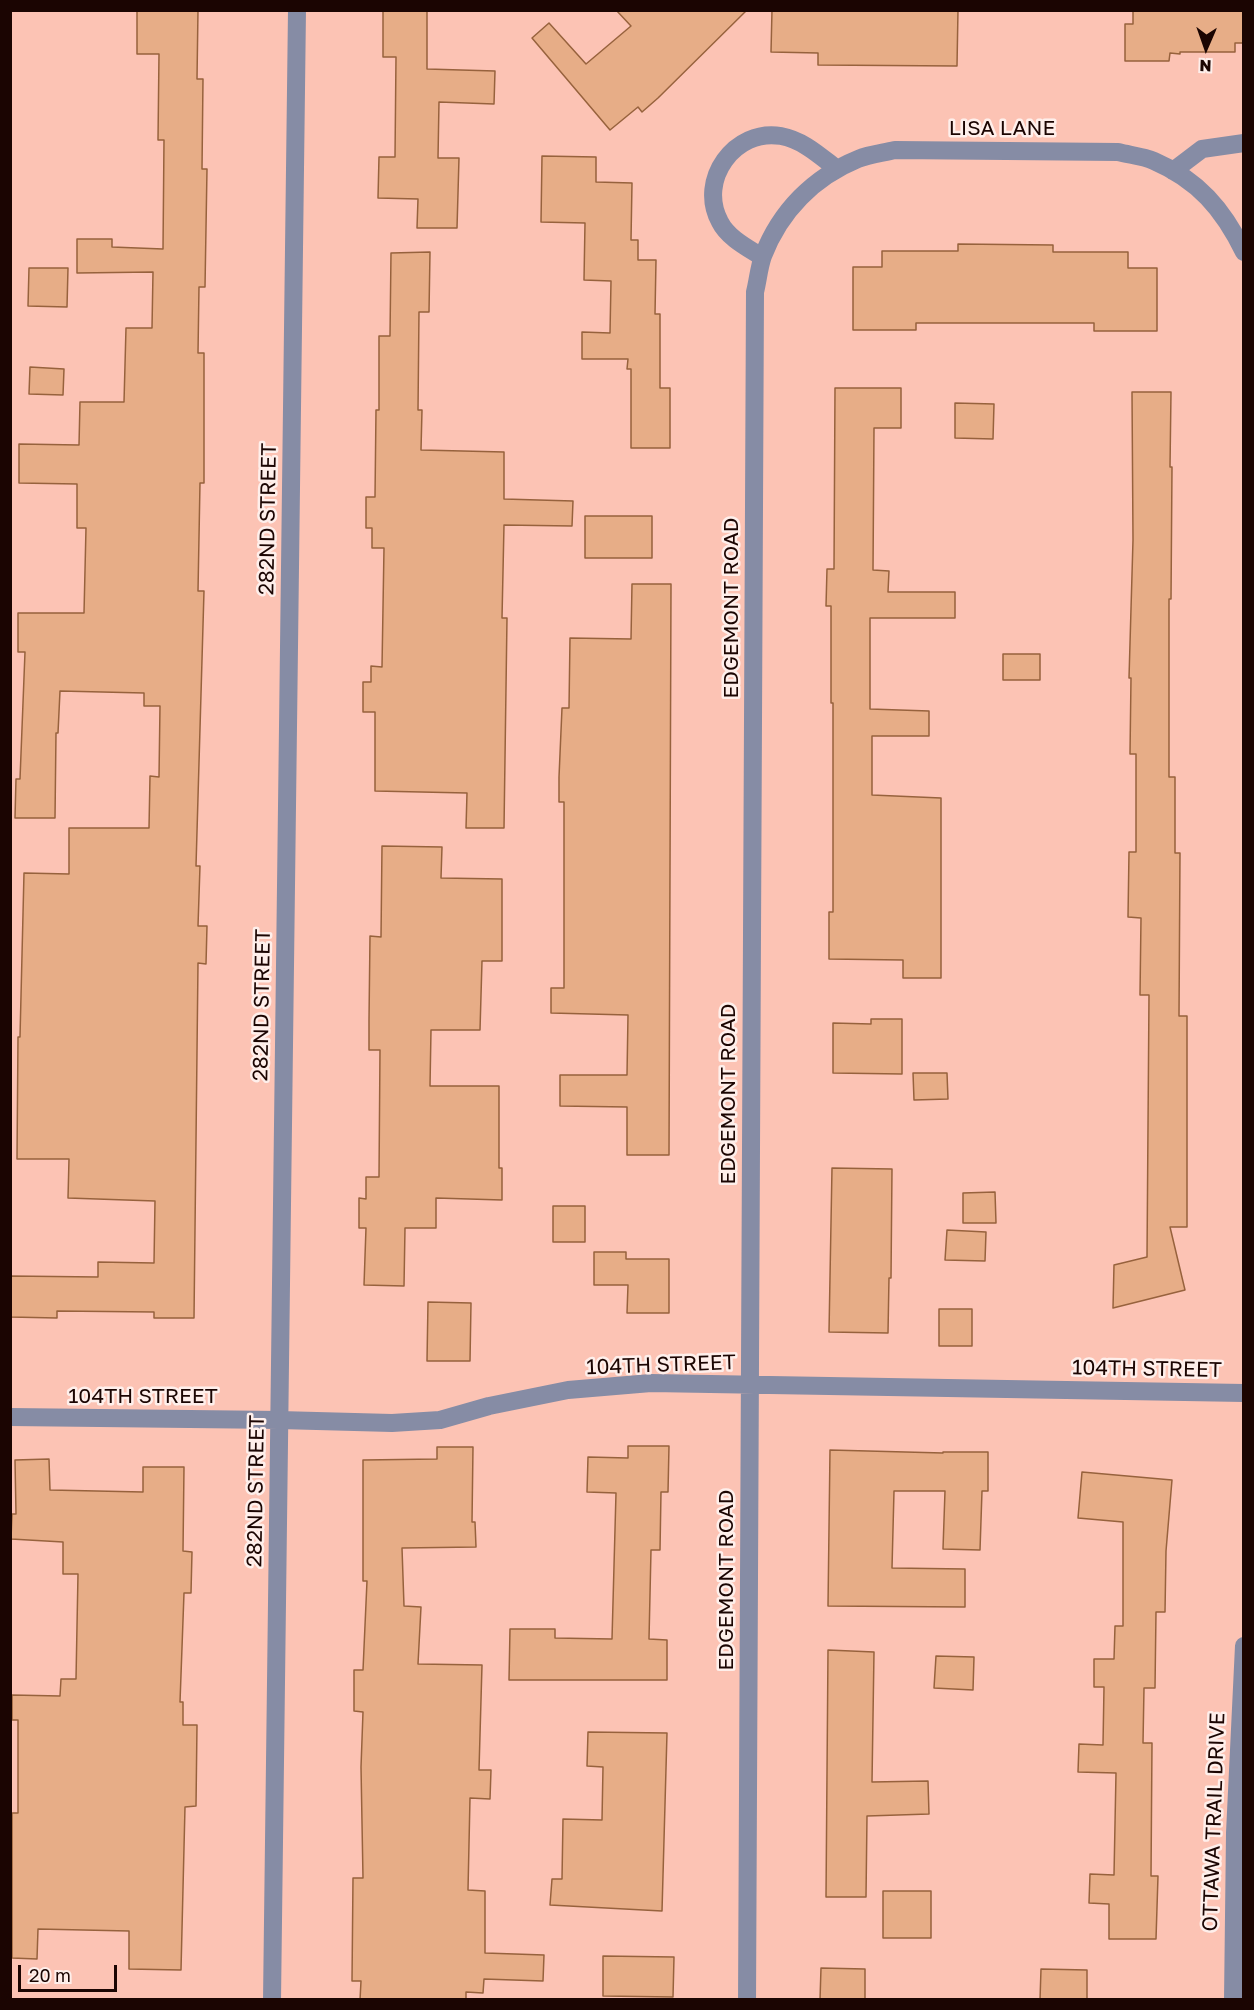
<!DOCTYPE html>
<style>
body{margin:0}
#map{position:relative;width:1254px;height:2010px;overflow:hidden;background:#fcc3b4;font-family:"Golos Text",sans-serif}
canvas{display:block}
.frame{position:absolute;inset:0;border:12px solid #1b0502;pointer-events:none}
.north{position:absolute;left:1176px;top:18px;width:60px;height:60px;-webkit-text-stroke:4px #feefeb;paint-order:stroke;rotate:182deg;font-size:16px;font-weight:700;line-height:24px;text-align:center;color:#1b0502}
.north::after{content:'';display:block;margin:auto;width:21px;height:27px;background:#1b0502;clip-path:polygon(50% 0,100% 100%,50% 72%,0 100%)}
.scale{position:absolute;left:18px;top:1965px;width:99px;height:27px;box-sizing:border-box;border:3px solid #1b0502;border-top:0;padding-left:8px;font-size:18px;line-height:21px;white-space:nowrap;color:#1b0502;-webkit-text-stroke:4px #feefeb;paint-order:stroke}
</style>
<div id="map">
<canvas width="1254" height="2010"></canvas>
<div class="frame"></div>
<div class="north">N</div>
<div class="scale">20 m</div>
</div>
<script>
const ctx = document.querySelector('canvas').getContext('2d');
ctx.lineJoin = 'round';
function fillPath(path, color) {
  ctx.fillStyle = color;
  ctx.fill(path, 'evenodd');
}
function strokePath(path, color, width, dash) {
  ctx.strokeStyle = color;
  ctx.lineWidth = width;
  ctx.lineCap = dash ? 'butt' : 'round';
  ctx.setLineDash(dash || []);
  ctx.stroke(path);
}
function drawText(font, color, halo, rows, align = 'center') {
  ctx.font = font + ' "Golos Text",sans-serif';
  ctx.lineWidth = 5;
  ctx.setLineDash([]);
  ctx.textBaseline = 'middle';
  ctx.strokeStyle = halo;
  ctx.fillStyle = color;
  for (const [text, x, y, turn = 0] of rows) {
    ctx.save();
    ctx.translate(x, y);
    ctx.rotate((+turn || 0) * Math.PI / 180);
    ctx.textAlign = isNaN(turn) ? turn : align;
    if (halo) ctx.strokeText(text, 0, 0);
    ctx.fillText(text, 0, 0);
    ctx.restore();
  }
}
const building = new Path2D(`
 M137,10H198L197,79H203L202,169H207L205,287H199L198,353H204V483H200L198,591H204L196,866H200L198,926H207L206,964L198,963L194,1318H154V1312L57,1311V1318L10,1317V1276L98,1277V1262L154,1263L155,1201L68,1198L69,1159H17L18,1037H20L24,873L69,874V828H149L150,776L159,777L160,706H144V693L60,691L58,733H56L55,818H15L16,779H20L25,652H18V613H84L86,528H77V484L19,483V444L79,445L80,402H124L126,328H152L153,272L77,273V239H112V247L163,249L164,140H158L159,54H137Z
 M383,10H427V69L495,71L494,104L439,102L438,158H459L457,228H417L418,199L378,198L379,157H395L396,57H383Z
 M616,10H747L658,98L642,112L638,107L610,130L532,38L549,23L586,64L631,26Z
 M772,10H958L957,66L818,65V53L771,52Z
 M1133,10H1244V43H1235V52H1180V54L1170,53L1169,61H1125V24H1133Z
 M542,156L596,157V182L632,183L631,240H638V260H656L655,314H660V388H670V448H631V369H627L628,359H582V332L610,333L611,281L584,280L585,223L541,222Z
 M958,244L1053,245V252H1128V268H1157V331H1094V323H916V330H853V267H882V251H958Z
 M430,252L429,312H419L418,410H422L421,450L504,452V499L573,501L572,526L504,525L502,618H507L504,828H466L467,793L375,791V712H363V682H371V666L382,667L384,548H372V528H366V497H375L376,410H379V336H390L391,253Z
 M29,268H68L67,307L28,306Z
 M30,367L64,369L63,395L29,394Z
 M835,388H901V428H874L873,570L889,571L888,592H955V618H870V709L929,711V736H872V795L941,798V978H903V960L829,959V912H833V703H831V606H826L827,569H834Z
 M1132,392H1171L1170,467H1172L1171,599H1169V777H1175V853H1180L1179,1016H1187V1227H1170L1185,1290L1113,1308L1114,1265L1147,1257L1149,995H1140L1141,918L1128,917L1129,852H1136V754H1130L1131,678H1129L1133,540Z
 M955,403L994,404L993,439L955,438Z
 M585,516H652V558H585Z
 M632,584H671L669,1155H627V1107L560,1106V1075H627L628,1015L551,1013V988H564V802H559V777L562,708H569L570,638L631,639Z
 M1003,654H1040V680H1003Z
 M382,846L442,847L441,878L502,879V961H482L480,1030H431L430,1086H499V1168H502V1200L436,1198V1228H405L404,1286L364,1285L366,1228H359V1198L366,1199V1177H379L380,1050H369V1020L370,936L381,937Z
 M871,1019H902V1074L833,1073V1023L871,1024Z
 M913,1073H947L948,1099L914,1100Z
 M832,1168L892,1169L891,1278H889L888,1333L829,1332Z
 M995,1192L996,1223H963V1193Z
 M553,1206H585V1242H553Z
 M947,1230L986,1232L985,1261L945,1260Z
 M594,1252H626V1259H669V1313H627L628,1285H594Z
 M428,1302L471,1303L470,1361H427Z
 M939,1309H972V1346H939Z
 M628,1446H669L668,1492H661L660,1550H651L649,1639L667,1640V1680H509L510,1629H555V1638L612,1639L616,1493L587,1492L588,1457L628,1458Z
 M437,1447H473L472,1522H475L476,1547L402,1548L404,1606L421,1607L418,1664L482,1665L479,1770H491L490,1799L470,1798L468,1890L485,1891V1953L544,1955L543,1981L484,1979L483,1993L466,1992V2000H360L361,1981H352L353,1878H363L361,1767L363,1712L354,1711V1670H363L367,1581H363V1460L437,1459Z
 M830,1450L943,1453V1452H988V1491H982L980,1550L943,1549L945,1491H894L892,1568L965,1569V1607L828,1606Z
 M49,1459L50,1490L143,1492V1467H184L183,1551L192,1552L191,1593H184L180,1702H183V1725H197L196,1806L185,1807L181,1970L129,1969V1931L38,1929L37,1959L12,1958V1813H18V1720H12V1695L60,1696L61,1679H76L78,1574H63V1542L11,1539L12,1514H16L15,1460Z
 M1082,1472L1172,1480L1166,1551L1165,1612H1156L1155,1688H1144L1143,1743H1152L1151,1876H1158L1156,1939H1109V1904L1089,1903L1090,1874L1114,1875L1116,1773L1078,1772L1079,1744L1103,1745L1104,1687H1094V1659H1114L1115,1626H1123V1522L1078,1518Z
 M828,1650L874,1652L872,1782L928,1781L929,1814L867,1816L866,1897H826Z
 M936,1656L974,1657L973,1690L934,1688Z
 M588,1732L667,1733L662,1911L550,1905L552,1879H562L563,1819L602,1820L603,1767L587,1766Z
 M883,1891H931V1938H883Z
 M603,1956L674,1957L673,1997L603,1996Z
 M821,1968L865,1969V2000H820Z
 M1041,1969L1087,1970V2000H1040Z`);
fillPath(building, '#e7ad87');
strokePath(building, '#97623d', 1.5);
strokePath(new Path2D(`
 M1173,171L1202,149L1244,143
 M762,257C748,248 728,238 720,222C697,180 735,128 781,136C803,140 820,156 837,169
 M10,1417L279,1420L392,1423L440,1420L489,1406L568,1390L651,1383L1244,1393
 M272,2000L297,10
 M747,2000L755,292C758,280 759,267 763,256C780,211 814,177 858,159C870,154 883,153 895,150L1118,152C1129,155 1143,156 1154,161C1198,180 1223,209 1244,252
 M1233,2000L1235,1833L1244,1646`), '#868ca5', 18);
drawText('21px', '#1b0502', '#feefeb', [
 ["LISA LANE",1002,128],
 ["282ND STREET",268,519,-89],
 ["EDGEMONT ROAD",731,608,-90],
 ["282ND STREET",262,1005,-89],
 ["EDGEMONT ROAD",728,1094,-90],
 ["104TH STREET",661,1365,-2],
 ["104TH STREET",1147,1369,1],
 ["104TH STREET",143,1396],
 ["282ND STREET",256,1491,-89],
 ["EDGEMONT ROAD",726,1580,-90],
 ["OTTAWA TRAIL DRIVE",1214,1822,-88]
]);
</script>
